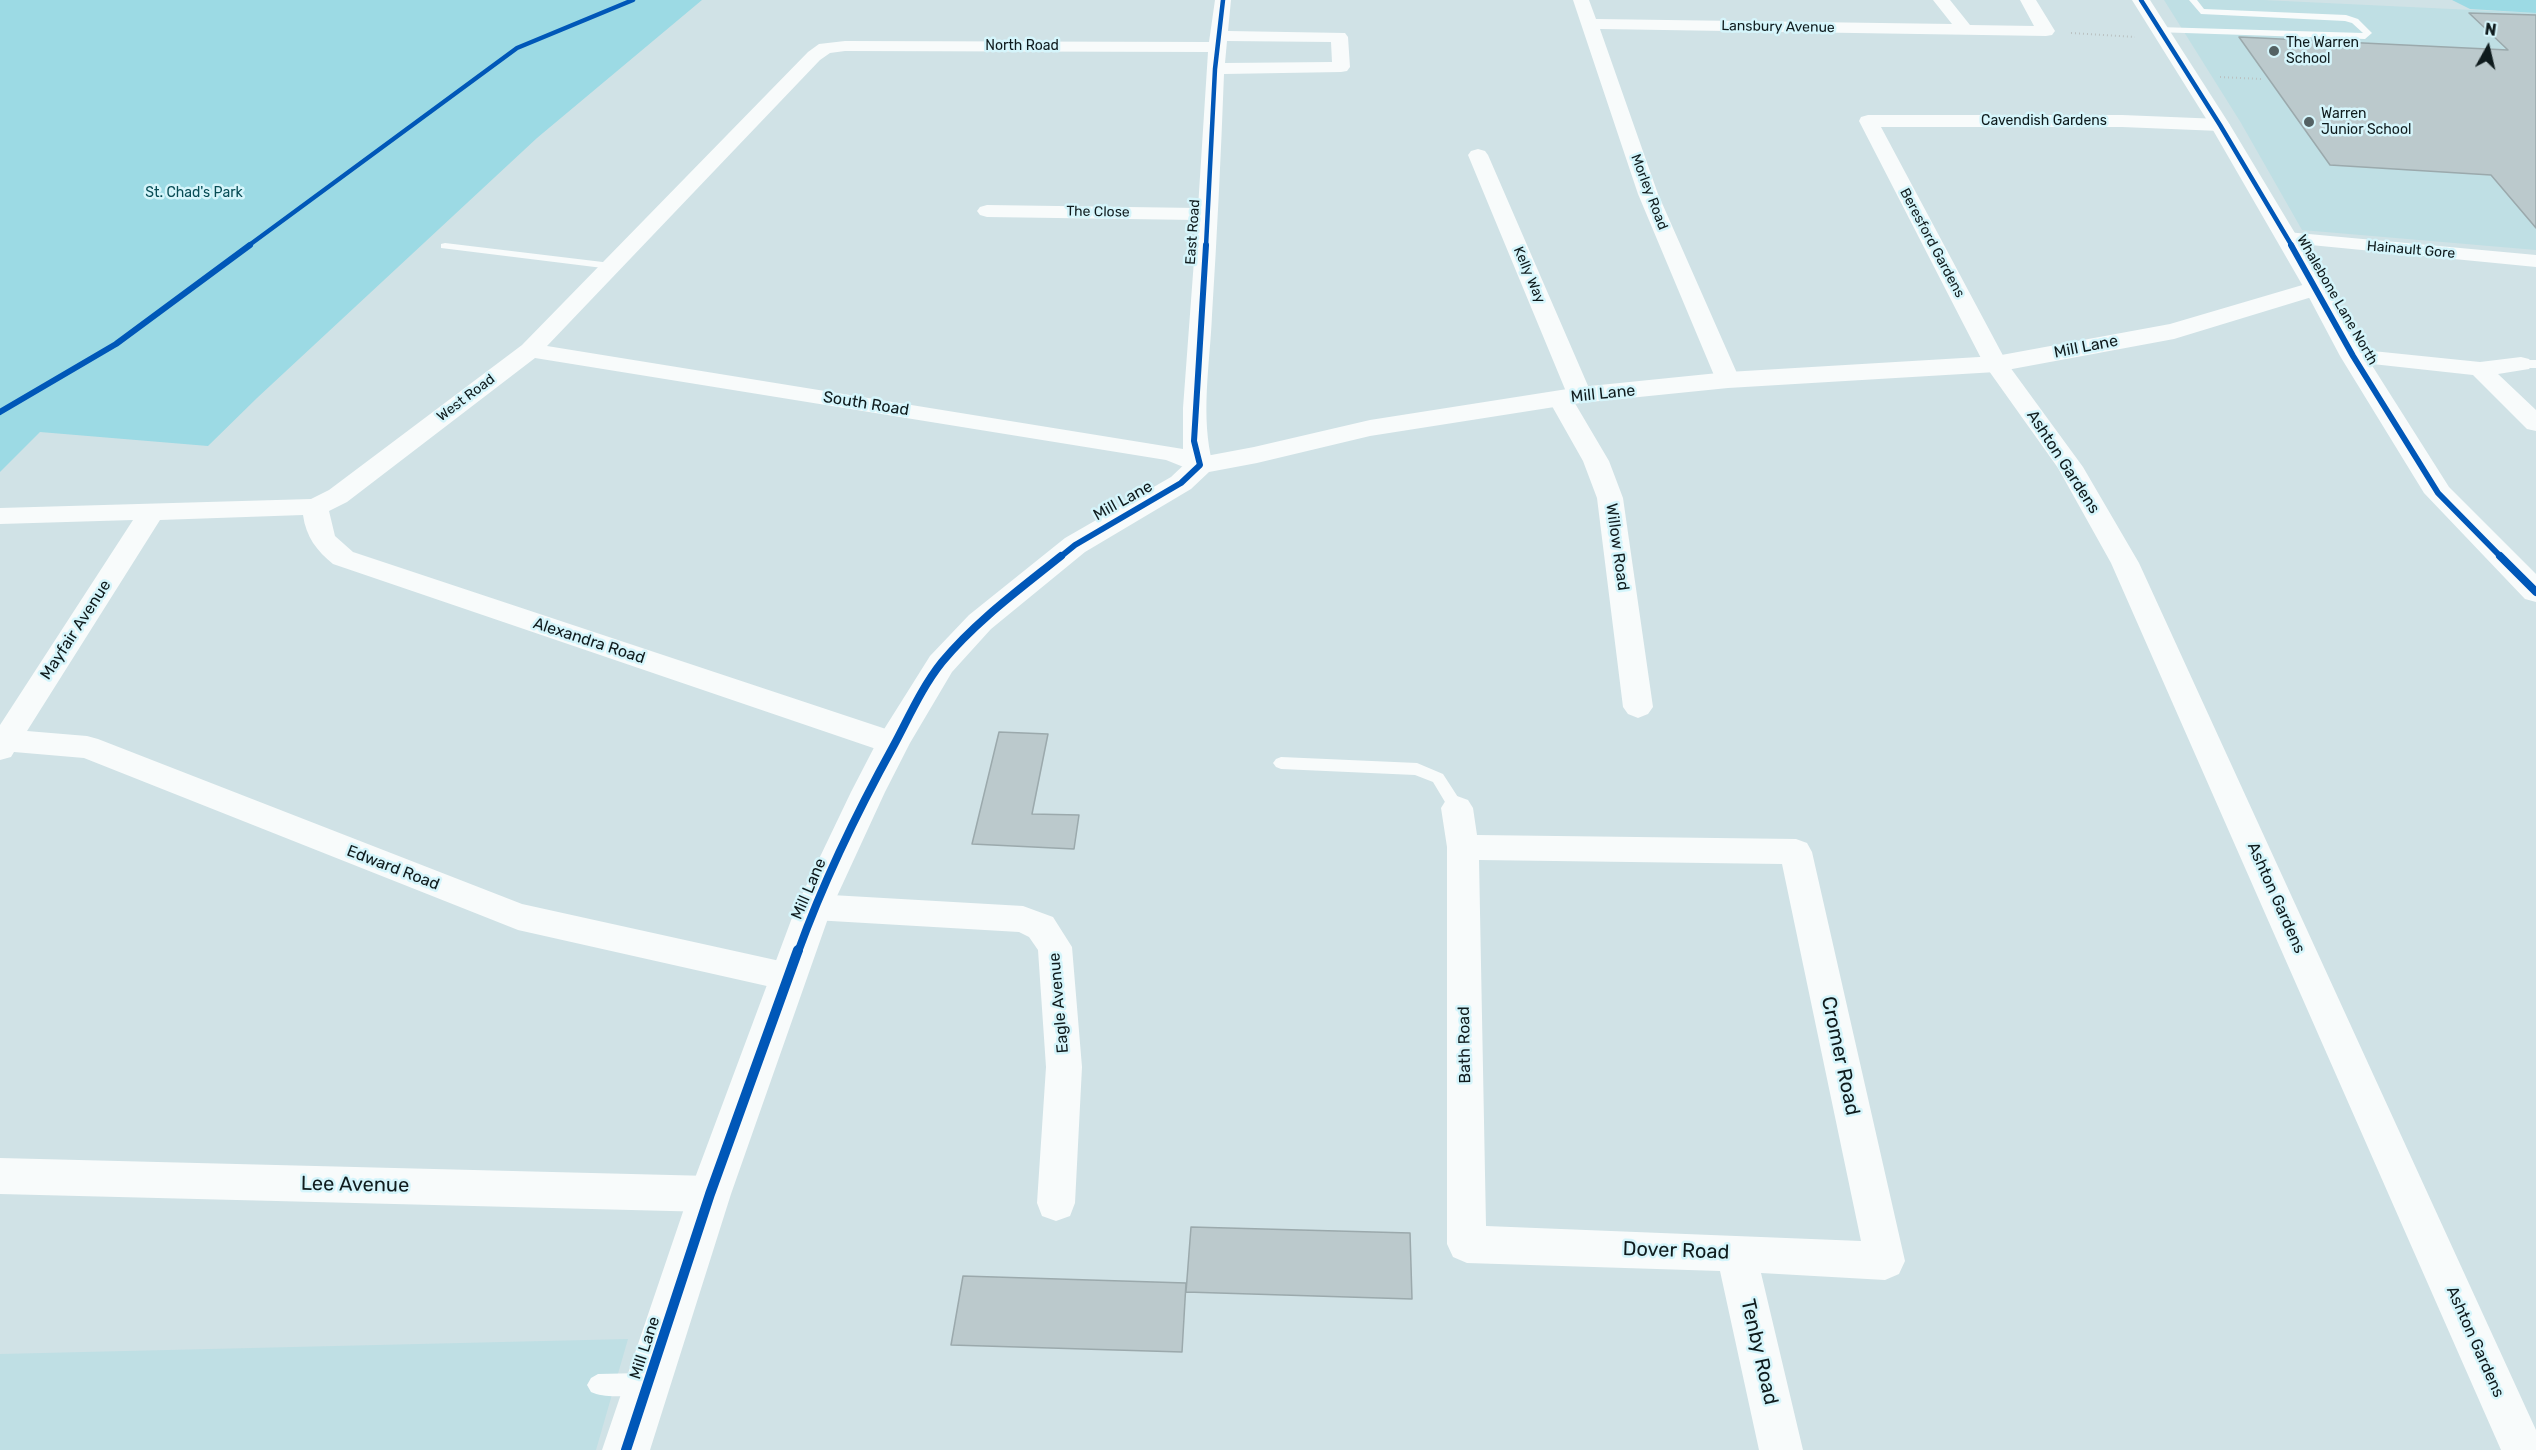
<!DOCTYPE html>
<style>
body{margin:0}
#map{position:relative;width:2536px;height:1450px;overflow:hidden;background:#d0e2e6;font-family:Rubik,sans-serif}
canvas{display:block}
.north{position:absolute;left:2458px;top:18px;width:60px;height:60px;-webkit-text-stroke:4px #d5f5fb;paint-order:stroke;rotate:8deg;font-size:16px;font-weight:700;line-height:24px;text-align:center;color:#0f1b1d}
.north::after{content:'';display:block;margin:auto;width:21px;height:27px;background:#0f1b1d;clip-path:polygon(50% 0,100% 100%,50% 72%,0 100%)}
</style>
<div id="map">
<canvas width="2536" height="1450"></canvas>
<div class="north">N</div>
</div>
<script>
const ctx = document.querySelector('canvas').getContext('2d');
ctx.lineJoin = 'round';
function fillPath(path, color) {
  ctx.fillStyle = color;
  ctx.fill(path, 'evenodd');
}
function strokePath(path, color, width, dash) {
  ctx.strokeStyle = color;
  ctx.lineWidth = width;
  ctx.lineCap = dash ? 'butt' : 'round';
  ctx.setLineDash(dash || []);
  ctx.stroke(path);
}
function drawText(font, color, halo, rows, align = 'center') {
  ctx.font = font + ' Rubik,sans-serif';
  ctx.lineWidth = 5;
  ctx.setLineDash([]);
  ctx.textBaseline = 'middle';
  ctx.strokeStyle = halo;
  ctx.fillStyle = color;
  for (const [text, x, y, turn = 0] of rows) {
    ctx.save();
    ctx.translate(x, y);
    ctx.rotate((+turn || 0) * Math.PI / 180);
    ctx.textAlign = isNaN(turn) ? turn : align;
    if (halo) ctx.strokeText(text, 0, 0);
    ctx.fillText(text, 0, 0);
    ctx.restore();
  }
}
fillPath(new Path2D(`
 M2164,0H2263L2536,13V250L2302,230L2241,123Z
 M628,1339L596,1450H0V1354Z`), '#bfdfe4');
fillPath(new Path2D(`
 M0,0H702L537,138L257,398L208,446L40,432L0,472Z
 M2452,0H2536V13L2470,9Z`), '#9cdae4');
const building = new Path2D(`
 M2469,13L2536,15V228L2491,175L2330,165L2239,37L2508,50Z
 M999,732L1048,734L1032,814L1079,815L1074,849L972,844Z
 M1191,1227L1410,1233L1412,1299L1186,1292Z
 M963,1276L1186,1283L1182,1352L951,1345Z`);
fillPath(building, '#bbc9cc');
strokePath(building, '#9ba9ac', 1.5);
strokePath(new Path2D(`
 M2071,33L2135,37
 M2220,77L2261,79`), '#bac1c1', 2, [1, 3]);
fillPath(new Path2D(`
 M2189,0H2197L2204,9L2346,15L2358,19L2372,33L2365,39L2155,32V28L2158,27L2363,33L2352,23L2345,21L2201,14Z
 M445,243L611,263L616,266L611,269L441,248V244Z
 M2536,360V368H2521L2515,364L2521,360Z
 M1281,757L1417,763L1443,774L1465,808L1463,812H1451L1433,782L1415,775L1281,769L1276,767L1273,763L1276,759Z
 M643,1373L650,1376L653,1383L650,1390C635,1397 606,1399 591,1392L587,1385L591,1378L598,1374Z`), '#f8fbfb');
fillPath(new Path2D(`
 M1215,0H1231L1228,31L1345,33L1348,37L1350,67L1347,71L1341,72L1224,74C1221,155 1217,235 1212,315C1210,364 1200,417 1213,465L1209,470L1200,473L1191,470L1166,460L535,358L347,502L329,511L335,536L353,552L904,735L908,743L904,751L893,754L882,751L333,564C317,551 306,537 303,515L160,520L27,731L87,736L98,739L522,904L789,963L801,967L806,977L801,987L789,991L518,930L84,758L14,752L11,757L0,760V725L133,520L0,524V508L311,499L329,490L522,345L808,52L819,44L845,41L1209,42ZM1227,41L1331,42L1332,62L1225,63ZM845,51L1208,52L1198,208L987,205L980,207L977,211L980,215L987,217L1197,220L1183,408V449L547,346L820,60L830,53Z
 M1573,0H1589L1596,19L1952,24L1933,0H1950L1970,25L2034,26L2020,0H2036L2055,31L2052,35L2046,36L1600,29L1658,194L1740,380L1736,385L1728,387L1720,385L1716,380L1638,194Z
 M1868,115H2122L2220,119L2227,121L2230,125L2227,129L2220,131L2122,127H1881L2007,363L2083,467L2139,563L2536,1430V1450H2501L2111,563L2058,468L1984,364L1859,121L1861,117Z
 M1478,149L1485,151L1488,155L1592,395L1588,400L1580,402L1573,400L1609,461L1623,498L1653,707L1648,714L1638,718L1628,714L1623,707L1597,498L1583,461L1548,399L1551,394L1560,392L1567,394L1468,155L1471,151Z
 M2287,232L2536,255V267L2280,242L2276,238L2280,234Z
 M2353,349L2480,362L2521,357L2529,359L2533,364L2529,369L2498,374L2536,410V431L2527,429L2473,375L2345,361L2341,356L2345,351Z
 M1457,796L1468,800L1473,808L1477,835L1796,839L1807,843L1812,852L1905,1261L1899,1274L1885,1280L1761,1273L1803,1450H1759L1720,1271L1467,1263L1453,1257L1447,1244V847L1441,808L1446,800ZM1479,860L1782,864L1861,1241L1486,1226Z
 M814,894L1023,906L1053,917L1072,947L1082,1067L1075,1203L1070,1216L1056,1221L1042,1216L1037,1203L1046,1067L1038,950L1029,937L1019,932L814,920L802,916L797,907L802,898Z
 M0,1158L710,1176L724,1181L729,1194L724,1207L710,1212L0,1194Z`), '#f8fbfb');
fillPath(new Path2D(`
 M2316,281L2325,283L2328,288L2325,293L2174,339L1996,372L1728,388L1580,403L1370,436L1257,463L1209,472L1191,489L1085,552L991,629L952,672L910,743L885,792L832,907L731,1194L650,1450H602L689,1194L796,907L851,792L881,734L930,656L969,615L1065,538L1171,477L1190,459L1254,447L1370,420L1580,387L1728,372L1996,356L2170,324Z`), '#f8fbfb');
fillPath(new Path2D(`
 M2132,0H2150L2230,125L2328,288L2366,356L2449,487L2536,574V602L2525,599L2424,493L2340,356L2304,288L2210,125Z`), '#f8fbfb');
strokePath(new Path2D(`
 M2141,0L2220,125L2292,246
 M248,246L517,48L633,0
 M1206,246L1215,69L1223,0`), '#0057b8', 4.5);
strokePath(new Path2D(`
 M2291,245L2353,356L2438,493L2502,558
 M0,412L116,344L250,245
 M1059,558L1075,545L1181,483L1200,465L1194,441L1206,245`), '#0057b8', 6);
strokePath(new Path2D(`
 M2500,556L2536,592
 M798,952C824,880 857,812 894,745C909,717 922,687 942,662C976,621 1020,589 1061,556`), '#0057b8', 8);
strokePath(new Path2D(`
 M626,1450L710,1194L798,950`), '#0057b8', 10);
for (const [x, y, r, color] of [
 [2274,51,6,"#536163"],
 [2309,122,6,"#536163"]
]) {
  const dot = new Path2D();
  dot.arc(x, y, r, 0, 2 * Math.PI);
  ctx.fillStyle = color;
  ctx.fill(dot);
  strokePath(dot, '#d5f5fb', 2);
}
drawText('14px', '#0f1b1d', '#d5f5fb', [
 ["Lansbury Avenue",1778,27,1],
 ["North Road",1022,46],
 ["Cavendish Gardens",2044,121],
 ["Morley Road",1649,192,69],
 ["The Close",1098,212,1],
 ["East Road",1193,232,-86],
 ["Beresford Gardens",1932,243,62],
 ["Hainault Gore",2411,250,5],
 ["Kelly Way",1529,275,67],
 ["Whalebone Lane North",2337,300,60],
 ["West Road",466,398,-37]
]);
drawText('14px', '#0f1b1d', '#d5f5fb', [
 ["The Warren",2286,43],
 ["School",2286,59],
 ["Warren",2321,114],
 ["Junior School",2321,130]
], 'left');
drawText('14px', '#084c55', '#d5f5fb', [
 ["St. Chad's Park",194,193]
]);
drawText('16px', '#0f1b1d', '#d5f5fb', [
 ["Mill Lane",2086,347,-11],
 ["Mill Lane",1603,394,-6],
 ["South Road",866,404,9],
 ["Ashton Gardens",2063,462,57],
 ["Mill Lane",1123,501,-29],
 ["Willow Road",1617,547,82],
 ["Mayfair Avenue",76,630,-57],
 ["Alexandra Road",589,641,18],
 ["Edward Road",393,868,21],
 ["Mill Lane",809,889,-67],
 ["Ashton Gardens",2276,898,66],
 ["Eagle Avenue",1059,1003,-95],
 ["Bath Road",1465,1045,-91],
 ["Ashton Gardens",2475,1342,66],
 ["Mill Lane",645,1348,-72]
]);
drawText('20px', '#0f1b1d', '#d5f5fb', [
 ["Cromer Road",1840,1056,78],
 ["Lee Avenue",355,1185,1],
 ["Dover Road",1676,1251,2],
 ["Tenby Road",1759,1352,77]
]);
</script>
